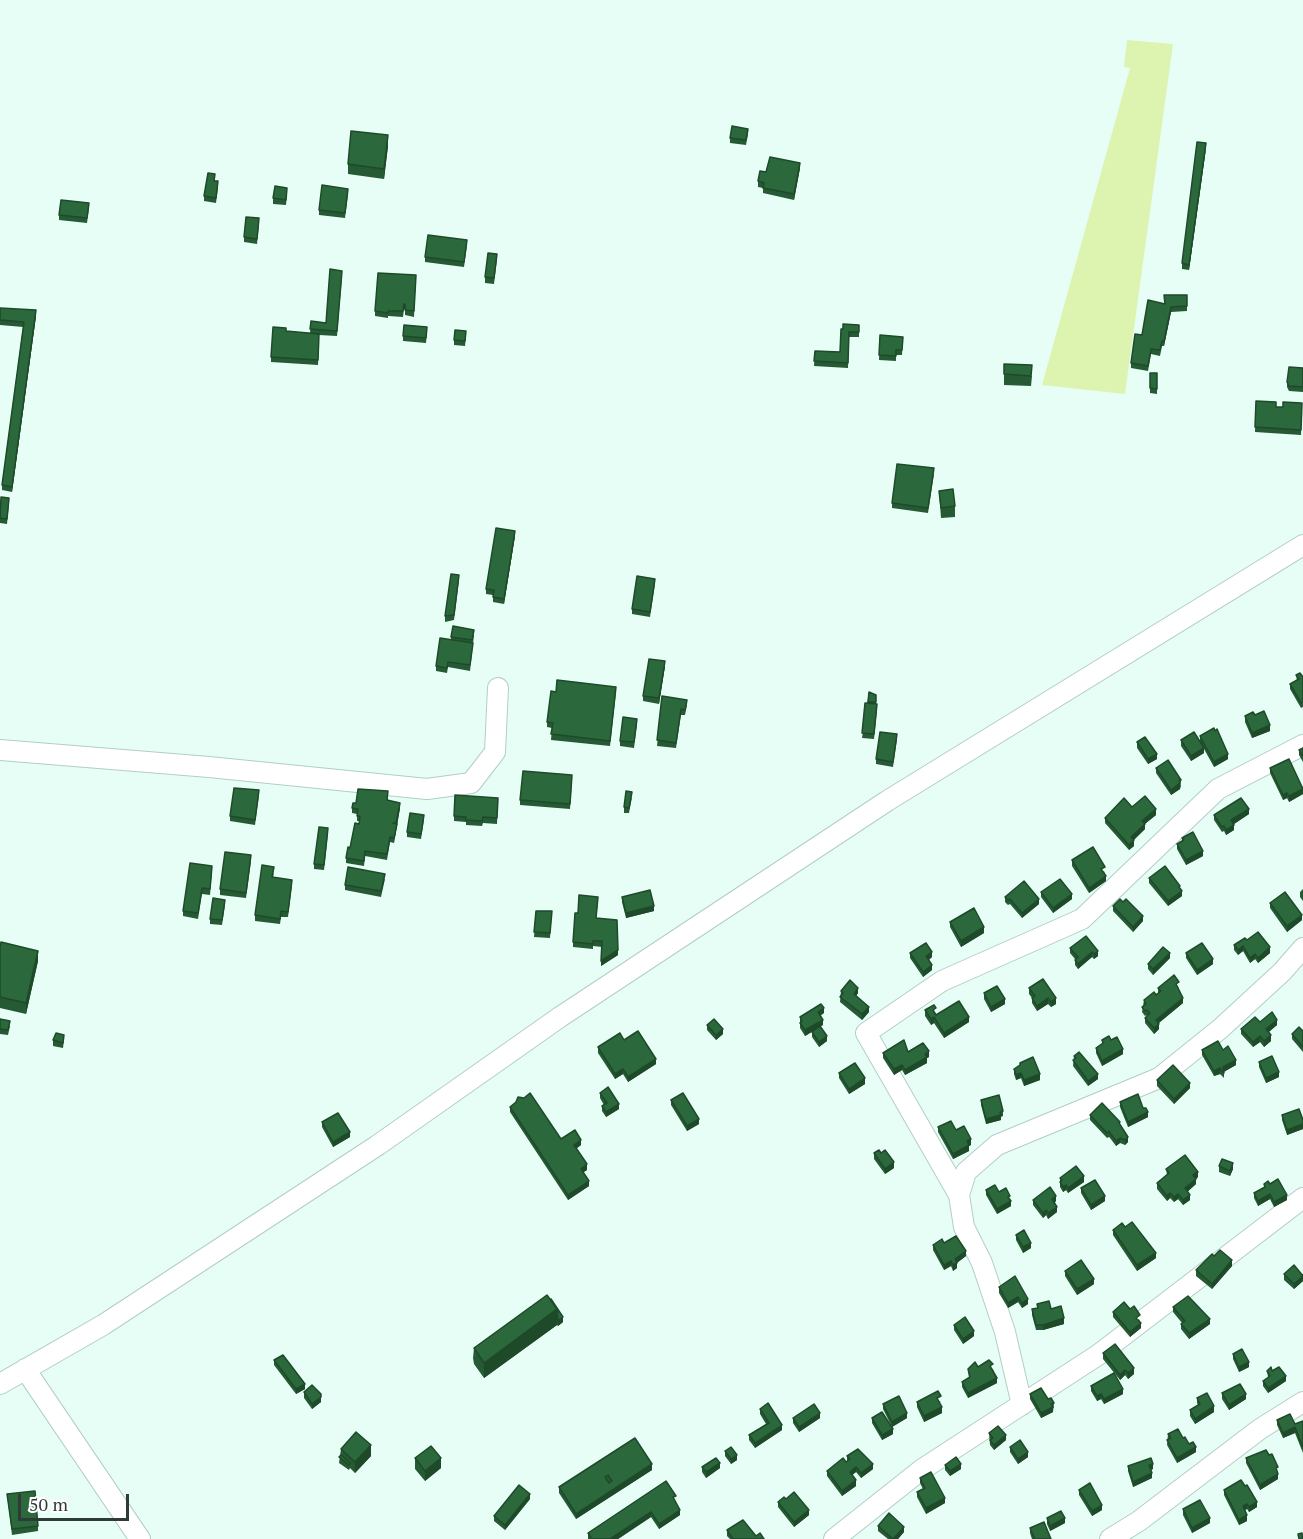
<!DOCTYPE html>
<style>
body{margin:0}
#map{position:relative;width:1303px;height:1539px;overflow:hidden;background:#e7fef7;font-family:"PT Serif",serif}
canvas{display:block}
.scale{position:absolute;left:18px;top:1494px;width:111px;height:27px;box-sizing:border-box;border:3px solid #303b38;border-top:0;padding-left:8px;font-size:18px;line-height:21px;white-space:nowrap;color:#303b38;-webkit-text-stroke:4px #fff;paint-order:stroke}
</style>
<div id="map">
<canvas width="1303" height="1539"></canvas>
<div class="scale">50 m</div>
</div>
<script>
const ctx = document.querySelector('canvas').getContext('2d');
ctx.lineJoin = 'round';
function fillPath(path, color) {
  ctx.fillStyle = color;
  ctx.fill(path, 'evenodd');
}
function strokePath(path, color, width, dash) {
  ctx.strokeStyle = color;
  ctx.lineWidth = width;
  ctx.lineCap = dash ? 'butt' : 'round';
  ctx.setLineDash(dash || []);
  ctx.stroke(path);
}
fillPath(new Path2D(`
 M1127,40L1173,44L1125,394L1042,385L1130,68L1124,67Z`), '#dcf4af');
const minor = new Path2D(`
 M0,750L209,767L427,789L471,783L495,752L498,688
 M959,1195L966,1172L997,1145L1159,1078L1220,1029L1282,972L1303,948
 M25,1369L140,1539
 M0,1384L103,1325L378,1145L560,1017L887,801L1303,545
 M1022,1405L1005,1332L982,1263L964,1227L959,1195L866,1033L942,981L1082,919L1218,789L1303,745
 M834,1539L921,1470L1098,1355L1303,1198
 M1110,1539L1139,1521L1260,1429L1303,1402`);
strokePath(minor, '#b2cec6', 22);
strokePath(minor, '#fff', 20);
fillPath(new Path2D(`
 M748,134L746,145L730,143V138Z
 M388,146L384,179L348,174V164Z
 M1206,148L1189,270L1182,269V263Z
 M800,168L794,200L763,193V188L758,187V181L766,172Z
 M215,179V181L218,187L216,203L204,201V196Z
 M287,193L286,205L273,204V198Z
 M348,194L345,218L319,215V210Z
 M89,208L87,223L59,220V215Z
 M259,224L257,244L244,242V237Z
 M467,245L464,267L425,262V257Z
 M497,259L494,284L485,283V277Z
 M416,275L414,317L405,315V309H404L403,317L388,316V318L375,316V311Z
 M342,276L337,336L319,335L318,365L271,362V357L286,331L310,333L311,321L326,323Z
 M1187,295V311L1171,312L1164,346H1162L1160,356L1151,354L1148,371L1131,368V363L1142,335L1164,303Z
 M0,308L36,316L12,492L2,490V485L23,327L0,325Z
 M859,325V337H849L848,368L814,366L815,351L840,352L843,329Z
 M427,332L426,343L403,341V336Z
 M880,335L903,337L902,355H896V361L879,360Z
 M466,336L465,346L454,345V340Z
 M1303,368V392L1289,391L1287,387V382Z
 M1150,373H1157V394L1150,393Z
 M1004,374L1032,376L1031,386L1004,385Z
 M1256,401L1276,407H1283L1302,403L1301,435L1255,432Z
 M934,474L928,513L892,508V503Z
 M939,491L955,506V517L941,518Z
 M0,502L9,503L7,524L0,523Z
 M515,536L504,604L493,602V595L486,594V589Z
 M459,580L454,620L445,622V616Z
 M655,584L650,617L632,614V609Z
 M474,635L470,671L448,667L447,673L436,671V666L451,640V637Z
 M665,666L659,704L643,701V696Z
 M1296,675L1303,677V707L1301,708L1290,689V684L1297,681Z
 M556,692H616L610,746L551,740L552,728L547,727V722Z
 M869,692L876,695V704L877,709L874,739L862,738Z
 M662,696L687,705L685,715H681L676,748L657,746Z
 M1255,715L1270,731L1252,738L1245,722V716Z
 M637,724L634,748L620,746V741Z
 M1200,736L1228,759L1214,767L1204,749V753L1191,761L1181,746V740L1200,741Z
 M897,739L893,767L876,764V759Z
 M1137,742L1157,759L1148,764L1137,748Z
 M1303,748V762L1299,755V750Z
 M1156,768L1181,785L1180,789L1171,795L1156,773Z
 M1270,768L1303,788V794L1289,802L1287,798L1283,800L1270,773Z
 M572,780L570,809L520,805V800Z
 M259,795L255,825L230,821V816Z
 M388,796V801L400,808L394,843L390,842L387,860L365,856L364,866L346,863V858L359,824L360,821H357V814L352,813V808Z
 M632,797L629,813H624V807Z
 M498,798L497,824L483,823L482,826L466,825V822L454,821V816Z
 M1132,807L1156,815L1145,824V829L1134,840V846L1129,850L1105,823V818Z
 M1249,814L1234,824V830L1226,835L1224,831L1222,832L1214,820V815Z
 M424,820L421,839L407,837V832Z
 M328,833L324,870L314,869V864Z
 M1182,838L1203,856L1186,865L1177,849V844L1182,841Z
 M1072,860L1105,872L1104,873L1106,881L1089,893L1072,866Z
 M251,861L246,898L220,895V889Z
 M212,871L210,895L202,894L198,919L183,916V911Z
 M274,872L273,878L292,885L288,917H281L280,924L255,921V915Z
 M1149,878L1180,890L1182,896L1168,906L1149,883Z
 M385,879L381,897L345,890V885Z
 M1303,889V901L1300,897V892Z
 M1041,892L1072,899L1053,913L1041,897Z
 M622,897L654,911L626,918L622,902Z
 M1005,897L1039,904L1022,918L1010,904L1008,905L1005,902Z
 M598,902L596,918L618,955L601,966L602,947L593,946V949L573,947V942L578,913Z
 M1123,902L1143,921L1133,932L1113,911V906Z
 M1270,903L1302,920L1287,932L1270,908Z
 M225,905L222,925L210,924V919Z
 M536,911H552L550,938L534,937Z
 M950,922L984,933L961,947L950,927Z
 M1086,936L1098,956L1094,959L1092,957L1078,969L1075,965V959L1070,953V948Z
 M1247,940L1270,953L1258,963L1255,959L1250,963L1243,951L1238,955L1234,950V945Z
 M0,946L38,961L26,1014L0,1008Z
 M910,953L932,957L929,960L932,970L923,977L910,958Z
 M1186,953L1213,964L1197,975L1186,958Z
 M1170,958L1153,975L1148,969V964Z
 M1179,987L1178,988L1183,1003L1159,1023V1029L1154,1034L1145,1023V1018L1147,1015L1145,1016L1142,1012L1144,1000L1158,993V988Z
 M1029,988L1056,1004L1051,1007L1048,1004L1037,1011L1032,1003V998L1029,994Z
 M841,991L858,993L856,996L869,1012L862,1020L840,1002Z
 M984,993L1005,1004L991,1012L984,999Z
 M925,1010L936,1014V1015L969,1022L944,1038L934,1023L931,1025L925,1016Z
 M824,1013L821,1015L823,1025L820,1026L827,1041L819,1047L812,1037V1032L820,1027L805,1036L800,1028V1017Z
 M0,1019L10,1026L8,1035L0,1034Z
 M1260,1022L1277,1025L1269,1032L1271,1041L1264,1047L1260,1042L1253,1047L1241,1034V1029Z
 M707,1025L723,1034L716,1040L707,1030Z
 M1303,1031V1052L1292,1039V1034Z
 M53,1040H64L63,1048L53,1046Z
 M624,1040L656,1064L628,1082L623,1074L615,1079L598,1053V1047Z
 M1102,1040H1111L1123,1054L1102,1066L1096,1053V1048L1102,1044Z
 M1202,1050H1223L1236,1065L1224,1072V1078L1220,1074L1214,1076L1202,1055Z
 M908,1052L929,1057L927,1058V1063L905,1075L902,1070L894,1075L883,1058V1053Z
 M1074,1056L1098,1079L1088,1086L1073,1066Z
 M1259,1062L1279,1077L1266,1083L1259,1067Z
 M1014,1069L1040,1080L1024,1086L1021,1078L1016,1080L1014,1074Z
 M839,1073L865,1084L849,1094L839,1078Z
 M1157,1080L1190,1088L1174,1104L1157,1086Z
 M600,1093L619,1109L606,1117L602,1111V1106L604,1105L600,1098Z
 M671,1100L699,1124L687,1131L671,1105Z
 M981,1100L1003,1111V1116L1001,1117V1120L986,1124L981,1105Z
 M1120,1102L1143,1108L1148,1117L1128,1127L1120,1107Z
 M510,1107L561,1139L581,1145L576,1149L587,1170L583,1172L589,1186L568,1200L510,1112Z
 M1090,1115L1120,1125L1128,1142L1125,1145L1120,1143L1116,1146L1110,1138L1109,1137L1107,1138L1090,1120Z
 M1282,1115L1303,1120V1129L1287,1135L1282,1120Z
 M322,1122L350,1137L333,1147L322,1127Z
 M938,1127L956,1130L971,1145L969,1146V1151L953,1159L938,1132Z
 M874,1153L894,1168L885,1174L874,1159Z
 M1219,1166L1233,1169L1230,1176L1219,1172Z
 M1166,1169L1198,1177L1196,1179V1184L1187,1192L1190,1200L1183,1205L1178,1199L1174,1202L1170,1198L1167,1201L1157,1189V1183L1167,1175Z
 M1060,1178L1084,1182L1068,1193L1066,1190L1063,1192L1060,1187Z
 M1264,1184H1270L1287,1200L1274,1207L1270,1199L1258,1206L1254,1198V1193L1264,1187Z
 M1081,1188L1105,1201L1091,1210L1081,1193Z
 M986,1190L999,1192L1010,1199L1011,1206L997,1214L986,1195Z
 M1033,1200L1056,1201L1054,1203L1057,1212L1048,1219L1046,1215L1043,1218L1033,1205Z
 M1125,1227L1156,1258L1137,1271L1113,1235V1230Z
 M1016,1235L1031,1248L1023,1253L1016,1240Z
 M944,1243L966,1256L957,1263V1268L953,1271L951,1266L944,1270L933,1250V1245Z
 M1214,1256L1232,1266L1212,1289L1196,1276V1270Z
 M1065,1271L1094,1284L1077,1295L1065,1276Z
 M1284,1274H1303V1281L1294,1289L1284,1280Z
 M999,1287L1028,1299V1304L1022,1308L1018,1302L1008,1308L999,1293Z
 M547,1295L563,1322L558,1326L557,1325L484,1378L474,1364L473,1358L474,1348Z
 M1037,1304L1051,1309L1064,1324L1043,1330H1036L1032,1315V1309L1037,1308Z
 M1173,1307L1210,1324L1189,1339L1181,1329V1324L1182,1323L1173,1312Z
 M1113,1312L1140,1320L1139,1321L1141,1328L1130,1337L1113,1317Z
 M954,1325L974,1336L963,1344L954,1330Z
 M1103,1353L1134,1374L1128,1379L1125,1375L1120,1380L1103,1359Z
 M1233,1354L1249,1367L1239,1372L1233,1359Z
 M274,1360L305,1389L296,1394L274,1365Z
 M978,1367L993,1369L997,1383L968,1398L962,1387V1382L969,1378L968,1369Z
 M1267,1371H1272L1286,1381L1268,1393L1263,1386V1381L1268,1377Z
 M1091,1386L1123,1394L1104,1404L1101,1399L1097,1401L1091,1391Z
 M304,1392L321,1402L312,1409L304,1398Z
 M1222,1393L1246,1399L1229,1410L1222,1399Z
 M1030,1394L1048,1399L1054,1408H1053V1412L1041,1418L1030,1399Z
 M1197,1398L1214,1412L1195,1424L1190,1416V1410L1198,1405L1197,1403Z
 M941,1401L939,1402L942,1413L924,1422L917,1407V1402Z
 M883,1404L907,1418L892,1427L883,1409Z
 M760,1409L782,1430L755,1448L749,1440V1435L766,1424L760,1414Z
 M793,1418H820L799,1432L793,1423Z
 M872,1418L893,1434L882,1440L872,1423Z
 M1277,1420L1295,1424L1303,1421V1453L1295,1433L1283,1438L1277,1425Z
 M989,1433L1006,1440L994,1450L990,1445Z
 M1168,1434L1183,1438L1196,1452L1177,1463L1167,1445Z
 M635,1438L652,1470L576,1519L559,1493V1487Z
 M1010,1447L1028,1457L1018,1464L1010,1452Z
 M341,1449L371,1456L355,1473L350,1468L349,1470L339,1463Z
 M725,1451L737,1460L731,1464L725,1456Z
 M847,1456L873,1469L861,1478L856,1472L852,1475L856,1486L842,1496L827,1476V1471L846,1462L847,1461Z
 M415,1458L441,1468L425,1481L415,1469Z
 M1246,1458L1278,1472L1277,1473L1278,1479L1260,1490L1246,1463Z
 M945,1465L961,1469L950,1476L945,1470Z
 M1128,1466L1153,1469L1151,1470L1152,1478L1133,1487L1128,1471Z
 M702,1467L720,1468L706,1478L702,1472Z
 M920,1478L945,1503L926,1514L917,1497V1492L923,1489L920,1483Z
 M1079,1490L1102,1510L1092,1516L1079,1495Z
 M1224,1490L1257,1507L1249,1512L1247,1509L1245,1510L1247,1521L1239,1525L1224,1495Z
 M7,1494L38,1526V1531L12,1535Z
 M530,1499L505,1530L494,1521V1516Z
 M786,1499L809,1515L794,1527L778,1507V1502Z
 M675,1501L680,1515L659,1529L651,1517L618,1539H588V1533L676,1501Z
 M1183,1509L1210,1523L1192,1533L1183,1515Z
 M1047,1518L1065,1523L1050,1531L1047,1524Z
 M878,1526L904,1532L898,1539H888L878,1531Z
 M1030,1528L1051,1539H1032L1030,1533Z
 M727,1530L756,1536L764,1539H730L727,1536Z`), '#255a34');
fillPath(new Path2D(`
 M388,135V146L384,179V169Z
 M1206,143V148L1189,270V265Z
 M800,163V168L794,200V194Z
 M1171,307V312L1164,346V341Z
 M36,310V316L12,492V487Z
 M515,531V536L504,604V599Z
 M665,661V666L659,704V698Z
 M1270,725V731L1252,738V733Z
 M1204,748V753L1191,761V756Z
 M1157,754V759L1148,764V759Z
 M1228,754V759L1214,767V762Z
 M1181,780L1180,789L1171,795V790Z
 M1303,789V794L1289,802V796Z
 M1287,793V798L1283,800V795Z
 M400,803V808L394,843L396,823Z
 M1156,809V815L1142,826V821Z
 M1249,809V814L1231,826V820Z
 M1145,824V829L1131,842V837Z
 M1234,825V830L1226,835V830Z
 M1134,840V846L1129,850V845Z
 M1203,851V856L1186,865V860Z
 M1106,876V881L1089,893V888Z
 M1182,891V896L1168,906V901Z
 M1072,894V899L1053,913V908Z
 M1039,899V904L1022,918V913Z
 M654,906V911L626,918V913Z
 M1302,915V920L1287,932V926Z
 M1143,916V921L1133,932V927Z
 M984,927V933L961,947V941Z
 M1243,946V951L1238,955V950Z
 M1270,947V953L1258,963V958Z
 M618,950V955L601,966V961Z
 M38,951V961L26,1014V1003Z
 M1098,951V956L1094,959V954Z
 M932,952V957L926,961V956Z
 M1092,952V957L1078,969V964Z
 M1170,953V958L1153,975V969Z
 M1255,954V959L1250,963V958Z
 M1213,959V964L1197,975V970Z
 M932,965V970L923,977V972Z
 M858,988V993L854,999V994Z
 M1048,998V1004L1037,1011V1006Z
 M1056,998V1004L1051,1007V1002Z
 M1183,998V1003L1156,1025V1020Z
 M1005,999V1004L991,1012V1007Z
 M869,1007V1012L862,1020V1014Z
 M824,1008V1013L818,1017V1012Z
 M934,1017V1023L931,1025V1019Z
 M969,1017V1022L944,1038V1033Z
 M823,1020V1025L805,1036V1030Z
 M1277,1020V1025L1266,1034V1029Z
 M1159,1024V1029L1154,1034V1028Z
 M723,1029V1034L716,1040V1035Z
 M1271,1035V1041L1264,1047V1041Z
 M827,1036V1041L819,1047V1042Z
 M1260,1036V1042L1253,1047V1042Z
 M1123,1049V1054L1102,1066V1061Z
 M929,1051V1057L927,1058V1063L905,1075V1070Z
 M656,1059V1064L628,1082V1077Z
 M1236,1060V1065L1223,1072V1067Z
 M902,1065V1070L894,1075V1069Z
 M1220,1068V1074L1214,1076V1071Z
 M623,1069V1074L615,1079V1074Z
 M1279,1072V1077L1266,1083V1078Z
 M1021,1073V1078L1016,1080V1075Z
 M1040,1074V1080L1024,1086V1080Z
 M1098,1074V1079L1088,1086V1081Z
 M865,1078V1084L849,1094V1089Z
 M1190,1083V1088L1174,1104V1099Z
 M619,1104V1109L606,1117V1112Z
 M1148,1112V1117L1128,1127V1122Z
 M1001,1115V1120L986,1124V1119Z
 M699,1119V1124L687,1131V1126Z
 M1303,1124V1129L1287,1135V1130Z
 M350,1132V1137L333,1147V1142Z
 M1128,1137V1142L1125,1145V1140Z
 M1120,1138V1143L1116,1146V1141Z
 M971,1139V1145L969,1146V1151L953,1159V1154L967,1141Z
 M581,1140V1145L574,1150V1145Z
 M894,1162V1168L885,1174V1169Z
 M1233,1163V1169L1230,1176V1171Z
 M587,1164V1170L581,1174V1169Z
 M1198,1172V1177L1193,1181V1175Z
 M1084,1176V1182L1068,1193V1188Z
 M1196,1179V1184L1185,1194V1188Z
 M589,1181V1186L568,1200V1195Z
 M1066,1185V1190L1063,1192V1187Z
 M1170,1193V1198L1167,1201V1196Z
 M1178,1194V1199L1174,1202V1197Z
 M1270,1194V1199L1258,1206V1201Z
 M1190,1195V1200L1183,1205V1200Z
 M1287,1195V1200L1274,1207V1202Z
 M1056,1196V1201L1052,1205V1199Z
 M1105,1196V1201L1091,1210V1205Z
 M1011,1201V1206L997,1214V1209Z
 M1057,1207V1212L1048,1219V1213Z
 M1046,1210V1215L1043,1218V1213Z
 M1031,1243V1248L1023,1253V1247Z
 M966,1251V1256L955,1264V1259Z
 M1156,1253V1258L1137,1271V1265Z
 M1232,1260V1266L1212,1289V1284Z
 M951,1261V1266L944,1270V1265Z
 M957,1263V1268L953,1271V1265Z
 M1303,1276V1281L1294,1289V1284Z
 M1094,1279V1284L1077,1295V1289Z
 M1018,1297V1302L1008,1308V1303Z
 M1028,1299V1304L1022,1308V1303Z
 M557,1309V1325L484,1378V1363Z
 M563,1317V1322L558,1326V1321Z
 M1064,1318V1324L1043,1330V1325Z
 M1210,1319V1324L1189,1339V1333Z
 M1141,1323V1328L1130,1337V1332Z
 M974,1331V1336L963,1344V1339Z
 M1249,1362V1367L1239,1372V1367Z
 M1134,1368V1374L1128,1379V1373Z
 M1125,1370V1375L1120,1380V1375Z
 M1286,1376V1381L1268,1393V1388Z
 M997,1378V1383L968,1398V1393Z
 M305,1384V1389L296,1394V1389Z
 M1123,1389V1394L1104,1404V1399Z
 M1101,1394V1399L1097,1401V1396Z
 M1246,1394V1399L1229,1410V1405Z
 M321,1397V1402L312,1409V1404Z
 M1054,1403L1053,1412L1041,1418V1413Z
 M1214,1406V1412L1195,1424V1419Z
 M942,1407V1413L924,1422V1416Z
 M820,1413V1418L799,1432V1427Z
 M907,1413V1418L892,1427V1422Z
 M782,1425V1430L755,1448V1443Z
 M1295,1427V1433L1283,1438V1433Z
 M893,1429V1434L882,1440V1435Z
 M1006,1435V1440L994,1450V1445Z
 M371,1445V1456L355,1473V1462Z
 M1196,1447V1452L1177,1463V1458Z
 M1028,1452V1457L1018,1464V1459Z
 M737,1455V1460L731,1464V1459Z
 M441,1458V1468L425,1481V1471Z
 M720,1463V1468L706,1478V1472Z
 M652,1464V1470L576,1519V1514Z
 M873,1464V1469L861,1478V1473Z
 M961,1464V1469L950,1476V1471Z
 M1153,1464V1469L1149,1470V1465Z
 M856,1467V1472L850,1477V1472Z
 M1152,1473V1478L1133,1487V1482Z
 M1278,1474V1479L1260,1490V1485Z
 M856,1480V1486L842,1496V1491Z
 M530,1494V1499L505,1530V1525Z
 M945,1498V1503L926,1514V1508Z
 M1257,1502V1507L1249,1512V1507Z
 M1247,1504V1509L1243,1511V1506Z
 M1102,1505V1510L1092,1516V1511Z
 M680,1510V1515L659,1529V1524Z
 M809,1510V1515L794,1527V1522Z
 M651,1512V1517L618,1539H610Z
 M1247,1515V1521L1239,1525V1520Z
 M1065,1518V1523L1050,1531V1526Z
 M1210,1518V1523L1192,1533V1528Z
 M904,1527V1532L898,1539H893Z`), '#1e4a2a');
const building = new Path2D(`
 M732,126L748,129L746,140L730,138Z
 M351,131L388,135L384,169L348,164Z
 M1197,142L1206,143L1189,265L1182,263Z
 M770,157L800,163L794,194L763,188L764,183L758,181L760,171L766,172Z
 M208,173L215,174L214,181H218L216,198L204,196Z
 M322,185L348,189L345,213L319,210Z
 M275,186L287,188L286,200L273,198Z
 M61,200L89,203L87,218L59,215Z
 M246,217L259,218L257,239L244,237Z
 M428,235L467,240L464,262L425,257Z
 M488,253L497,254L494,278L485,277Z
 M330,269L342,271L337,331L310,329L311,321L326,323Z
 M378,273L416,275L414,311L405,310V304H404L403,311H388V313L375,311Z
 M1164,295H1187V306L1171,307L1164,341H1162L1160,350L1151,349L1148,366L1131,363L1135,334L1142,335L1148,300L1165,304Z
 M0,308L36,310L12,487L2,485L24,322L0,320Z
 M843,324L859,325V332H849L848,363L814,361L815,351L840,352L841,329H843Z
 M404,325L427,327L426,338L403,336Z
 M273,327L286,328V331L319,334L318,360L271,357Z
 M455,330L466,331L465,341L454,340Z
 M880,335L903,337L902,350H896V356L879,355Z
 M1004,364L1032,365L1031,376L1004,374Z
 M1289,367L1303,368V387L1289,386L1287,382Z
 M1150,373H1157V389L1150,388Z
 M1256,401L1276,402V407H1283V402L1302,403L1301,430L1255,427Z
 M897,464L934,468L928,508L892,503Z
 M953,489L955,506L941,508L939,491Z
 M1,497L9,498L7,519L0,518Z
 M496,528L515,531L504,599L493,597L494,590L486,589Z
 M451,574L459,575L454,615L445,616Z
 M637,576L655,579L650,612L632,609Z
 M453,626L474,630L472,640L451,637Z
 M440,638L473,643L470,665L448,662L447,668L436,666Z
 M649,659L665,661L659,698L643,696Z
 M1300,673L1303,677V702L1301,703L1290,684L1299,679L1296,675Z
 M557,680L616,687L610,741L551,734L553,723L547,722L551,691L556,692Z
 M869,692L876,695V702H868Z
 M662,696L687,700L685,710L681,709L676,743L657,740Z
 M865,703L877,704L874,734L862,733Z
 M1264,711L1270,725L1252,733L1245,716L1253,712L1255,715Z
 M623,717L637,719L634,742L620,741Z
 M1214,728L1215,731L1217,729L1228,754L1214,762L1200,736Z
 M880,732L897,734L893,762L876,759Z
 M1194,732L1204,748L1191,756L1181,740Z
 M1145,737L1157,754L1148,759L1137,742Z
 M1303,748V757L1299,750Z
 M1289,759L1303,789L1289,796L1287,793L1283,795L1270,768Z
 M1168,760L1181,780L1179,781L1180,783L1171,790L1156,768Z
 M523,771L572,775L570,804L520,800Z
 M234,788L259,790L255,820L230,816Z
 M358,789L388,791L387,800L400,803L396,823H393L397,824L394,838L390,837L387,854L365,851L364,861L346,858L348,847L350,848L355,823L359,824L360,816H357L358,809L352,808L353,803H356Z
 M626,791L632,792L629,808L624,807Z
 M455,795L498,798L497,818L483,817L482,821L466,820V817L454,816Z
 M1145,796L1156,809L1142,821L1145,824L1131,837L1134,840L1129,845L1105,818L1124,798L1132,807Z
 M1241,798L1249,809L1231,820L1234,825L1226,830L1224,826L1222,827L1214,815Z
 M410,813L424,815L421,834L407,832Z
 M319,827L328,828L324,865L314,864Z
 M1193,832L1203,851L1186,860L1177,844L1184,840L1182,838Z
 M1093,847L1105,867L1101,869L1106,876L1089,888L1072,860Z
 M225,852L251,855L246,893L220,889Z
 M190,863L212,866L210,889L202,888L198,913L183,911Z
 M262,865L274,867L272,877L292,880L288,912L281,911L280,919L255,915Z
 M1165,866L1180,886L1179,887L1182,891L1168,901L1149,878Z
 M348,867L385,874L381,891L345,885Z
 M1060,879L1072,894L1053,908L1041,892Z
 M1024,881L1039,899L1022,913L1010,899L1008,900L1005,897Z
 M650,890L654,906L626,913L622,897Z
 M1285,892L1302,915L1287,926L1270,903Z
 M579,895L598,897L596,918L617,920L618,950L601,961L602,941H593V944L573,942L575,913H578Z
 M213,898L225,900L222,920L210,919Z
 M1120,899L1123,902L1126,899L1143,916L1133,927L1113,906Z
 M974,908L984,927L961,941L950,922Z
 M536,911H552L550,933L534,932Z
 M1258,932L1270,947L1258,958L1255,954L1250,958L1243,946L1238,950L1234,945L1245,938L1247,940Z
 M1086,936L1098,951L1094,954L1092,952L1078,964L1075,960L1078,957L1070,948Z
 M1,942L38,951L26,1003L0,997V946Z
 M926,943L932,952L926,956L932,965L923,972L910,953Z
 M1202,943L1213,959L1197,970L1186,953Z
 M1163,947L1170,953L1153,969L1148,964Z
 M1174,975L1179,982L1176,984L1183,998L1156,1020L1159,1024L1154,1028L1145,1018L1150,1013L1147,1010L1145,1011L1142,1007L1146,1004L1144,1000L1154,992L1156,995L1161,991L1158,988Z
 M1043,979L1056,998L1051,1002L1048,998L1037,1006L1032,998L1035,996L1029,988Z
 M850,980L858,988L854,994L869,1007L862,1014L840,997L843,993L841,991Z
 M997,986L1005,999L991,1007L984,993Z
 M959,1001L969,1017L944,1033L934,1017L931,1019L925,1010L934,1005L936,1008L933,1010L936,1015Z
 M821,1004L824,1008L818,1012L823,1020L805,1030L800,1023L802,1021L800,1017Z
 M1272,1012L1277,1020L1266,1029L1271,1035L1264,1041L1260,1036L1253,1042L1241,1029L1255,1017L1260,1022Z
 M0,1019L10,1021L8,1030L0,1029Z
 M714,1019L723,1029L716,1035L707,1025Z
 M820,1026L827,1036L819,1042L812,1032Z
 M1299,1027L1303,1031V1047L1292,1034Z
 M638,1031L656,1059L628,1077L623,1069L615,1074L598,1047L620,1033L624,1040Z
 M56,1033L64,1035L63,1043L53,1040Z
 M1109,1036L1111,1040L1117,1037L1123,1049L1102,1061L1096,1048L1103,1043L1102,1040Z
 M904,1040L908,1052L923,1043L929,1051L925,1054L927,1057L905,1070L902,1065L894,1069L883,1053Z
 M1218,1041L1223,1050L1228,1046L1236,1060L1223,1067L1224,1073L1220,1068L1214,1071L1202,1050Z
 M1079,1052L1098,1074L1088,1081L1073,1060L1076,1058L1074,1056Z
 M1272,1056L1279,1072L1266,1078L1259,1062Z
 M1033,1057L1040,1074L1024,1080L1021,1073L1016,1075L1014,1069L1020,1065V1063Z
 M855,1063L865,1078L849,1089L839,1073Z
 M1173,1065L1190,1083L1174,1099L1157,1080Z
 M608,1087L619,1104L606,1112L602,1106L607,1103L600,1093Z
 M530,1093L561,1139L575,1130L581,1140L574,1145L587,1164L581,1169L589,1181L568,1195L510,1107L516,1102L518,1097L524,1098Z
 M683,1093L699,1119L687,1126L671,1100Z
 M1138,1094L1143,1108H1146L1148,1112L1128,1122L1120,1102Z
 M999,1095L1003,1111L1000,1112L1001,1115L986,1119L981,1100Z
 M1102,1103L1120,1122L1119,1123L1128,1137L1125,1140L1120,1138L1116,1141L1110,1133L1109,1131L1107,1133L1090,1115Z
 M1299,1109L1303,1120V1124L1287,1130L1282,1115Z
 M338,1113L350,1132L333,1142L322,1122Z
 M951,1121L956,1130L964,1126L971,1139L967,1141L969,1145L953,1154L938,1127Z
 M879,1150L881,1153L885,1150L894,1162L885,1169L874,1153Z
 M1185,1155L1198,1172L1193,1175L1196,1179L1185,1188L1190,1195L1183,1200L1178,1194L1174,1197L1170,1193L1167,1196L1157,1183L1169,1173L1166,1169Z
 M1222,1159L1233,1163L1230,1171L1219,1166Z
 M1076,1166L1084,1176L1068,1188L1066,1185L1063,1187L1060,1182L1062,1180L1060,1178Z
 M1278,1179L1287,1195L1274,1202L1270,1194L1258,1201L1254,1193L1265,1187L1264,1184L1268,1181L1270,1184Z
 M1095,1180L1105,1196L1091,1205L1081,1188Z
 M995,1185L999,1192L1006,1188L1010,1196L1008,1197L1011,1201L997,1209L986,1190Z
 M1050,1187L1056,1196L1052,1199L1057,1207L1048,1213L1046,1210L1043,1213L1033,1200Z
 M1132,1222L1156,1253L1137,1265L1113,1230L1122,1223L1125,1227Z
 M1024,1230L1031,1243L1023,1247L1016,1235Z
 M956,1236L966,1251L955,1259L957,1263L953,1265L951,1261L944,1265L933,1245L942,1239L944,1243Z
 M1220,1250L1232,1260L1212,1284L1196,1270L1212,1254L1214,1256Z
 M1081,1260L1094,1279L1077,1289L1065,1271Z
 M1294,1265L1303,1276L1294,1284L1284,1274Z
 M1015,1276L1028,1299L1022,1303L1018,1297L1008,1303L999,1287Z
 M547,1295L557,1309L484,1363L474,1348Z
 M1188,1296L1210,1319L1189,1333L1181,1324L1185,1321L1173,1307Z
 M551,1299L563,1317L558,1321L557,1309Z
 M1049,1301L1051,1309L1061,1306L1064,1318L1043,1325H1036L1032,1309L1038,1308L1037,1304Z
 M1124,1302L1130,1309L1134,1306L1140,1315L1136,1318L1141,1323L1130,1332L1113,1312Z
 M965,1317L974,1331L963,1339L954,1325Z
 M1115,1344L1134,1368L1128,1373L1125,1370L1120,1375L1103,1353Z
 M1242,1349L1249,1362L1239,1367L1233,1354Z
 M283,1355L305,1384L296,1389L274,1360Z
 M989,1360L993,1364L990,1366L997,1378L968,1393L962,1382L970,1377L968,1369L975,1362L978,1367Z
 M1271,1367L1272,1371L1279,1367L1286,1376L1268,1388L1263,1381L1270,1376L1267,1371Z
 M1114,1373L1123,1389L1104,1399L1101,1394L1097,1396L1091,1386Z
 M1240,1384L1246,1394L1229,1405L1222,1393Z
 M312,1385L321,1394V1397L312,1404L304,1392Z
 M1041,1388L1048,1399L1051,1398L1054,1403L1051,1404L1053,1407L1041,1413L1030,1394Z
 M938,1391L941,1396L937,1398L942,1407L924,1416L917,1402Z
 M1207,1393L1214,1406L1195,1419L1190,1410L1200,1404L1197,1398Z
 M899,1396L907,1413L892,1422L883,1404Z
 M768,1403L782,1425L755,1443L749,1435L769,1423L760,1409Z
 M814,1404L820,1413L799,1427L793,1418Z
 M882,1412L893,1429L882,1435L872,1418Z
 M1290,1414L1295,1424L1303,1421V1448L1295,1427L1283,1433L1277,1420Z
 M998,1426L1006,1435L994,1445L990,1440L993,1438L989,1433Z
 M1178,1429L1183,1438L1185,1437L1189,1444L1193,1442L1196,1447L1177,1458L1167,1440L1171,1438L1168,1434Z
 M356,1432L371,1445L355,1462L341,1449Z
 M635,1438L652,1464L576,1514L559,1487ZM608,1475L612,1481L609,1483L605,1477Z
 M1020,1440L1028,1452L1018,1459L1010,1447Z
 M431,1446L441,1458L425,1471L415,1458Z
 M731,1447L737,1455L731,1459L725,1451Z
 M858,1449L873,1464L861,1473L856,1467L850,1472L856,1480L842,1491L827,1471L843,1458L846,1462L850,1459L847,1456Z
 M1266,1450L1269,1455L1272,1454L1278,1467L1276,1468L1278,1474L1260,1485L1246,1458Z
 M341,1455L350,1463L349,1465L339,1457Z
 M956,1457L961,1464L950,1471L945,1465Z
 M716,1458L720,1463L706,1472L702,1467Z
 M1151,1458L1153,1464L1149,1465L1152,1473L1133,1482L1128,1466Z
 M931,1472L945,1498L926,1508L917,1492L925,1488L920,1478Z
 M1241,1480L1245,1486L1247,1485L1257,1502L1249,1507L1247,1504L1243,1506L1247,1515L1239,1520L1224,1490Z
 M666,1481L676,1496L673,1497L680,1510L659,1524L651,1512L610,1539H592L588,1533Z
 M1090,1483L1102,1505L1092,1511L1079,1490Z
 M519,1485L530,1494L505,1525L494,1516Z
 M35,1491L38,1526L12,1529L7,1494Z
 M794,1492L809,1510L794,1522L778,1502L784,1497L786,1499Z
 M1200,1500L1210,1518L1192,1528L1183,1509Z
 M1061,1511L1065,1518L1050,1526L1047,1518Z
 M889,1513L904,1527L893,1539L878,1526Z
 M743,1520L756,1536L760,1533L764,1539H733L727,1530Z
 M1044,1522L1051,1539H1035L1030,1528Z
 M1302,1533L1303,1539H1299L1298,1534Z`);
fillPath(building, '#2b693c');
strokePath(building, '#1e4a2a', 1.5);
</script>
